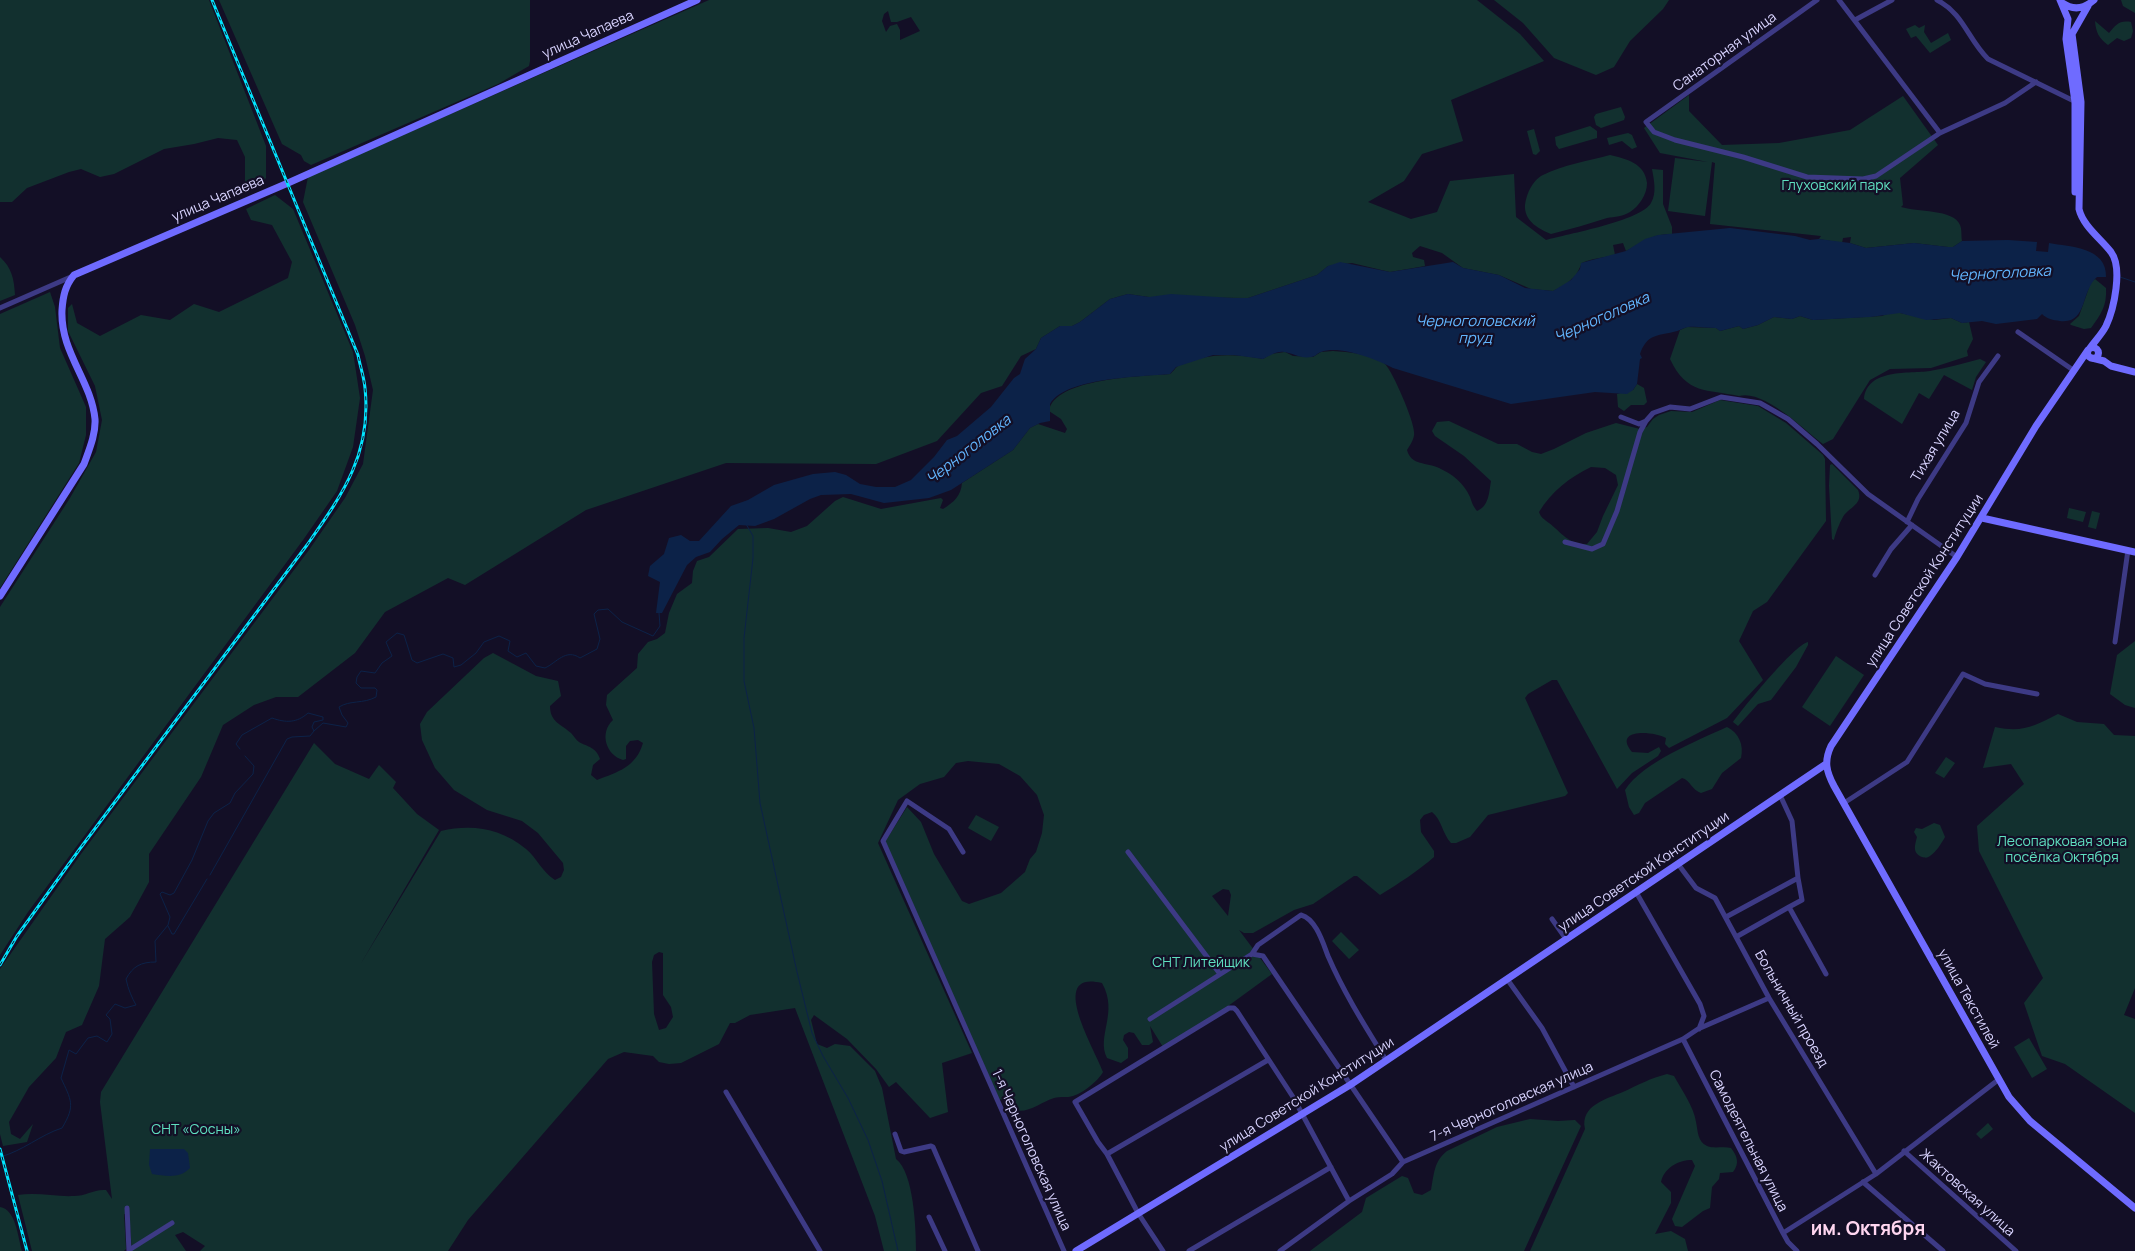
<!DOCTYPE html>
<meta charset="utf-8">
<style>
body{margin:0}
canvas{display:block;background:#130f26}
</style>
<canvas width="2135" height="1251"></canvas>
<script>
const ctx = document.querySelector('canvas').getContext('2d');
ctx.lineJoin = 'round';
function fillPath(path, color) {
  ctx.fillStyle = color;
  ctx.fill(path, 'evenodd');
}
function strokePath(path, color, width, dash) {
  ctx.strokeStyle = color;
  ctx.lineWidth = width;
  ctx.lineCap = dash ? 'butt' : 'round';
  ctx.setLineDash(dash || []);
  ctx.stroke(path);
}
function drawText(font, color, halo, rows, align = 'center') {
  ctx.font = font + ' Manrope,sans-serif';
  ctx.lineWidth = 4.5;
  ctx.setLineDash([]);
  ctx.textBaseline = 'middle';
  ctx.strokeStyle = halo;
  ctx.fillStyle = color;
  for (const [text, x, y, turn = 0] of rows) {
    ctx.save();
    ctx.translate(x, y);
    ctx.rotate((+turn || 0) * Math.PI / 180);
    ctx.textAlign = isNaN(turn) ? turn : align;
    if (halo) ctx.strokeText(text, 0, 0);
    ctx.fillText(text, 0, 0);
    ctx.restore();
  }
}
fillPath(new Path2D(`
 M0,0H209L266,146V178L259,185L250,187L245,185V157L237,140L218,138L194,144L164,149L114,174L100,177L81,169L69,172L27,188L12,202H0Z
 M219,0H530V61L529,66L498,84L311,165L304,161L301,155L282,144Z
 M709,0H1477L1520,34L1544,61L1451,100L1463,141L1422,154L1404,181L1368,202L1411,219L1437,212L1450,181L1514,174L1516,217L1546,240C1567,234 1641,221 1651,203C1657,193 1654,180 1652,169L1663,170V204L1672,227V234C1654,233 1641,243 1626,251L1623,243L1613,245L1615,255C1603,258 1593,258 1582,263L1576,275L1565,285L1553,291L1531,289L1499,275L1463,268L1442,253L1420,246L1412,253L1413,257L1424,260L1425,266L1390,272L1352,263L1328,266L1317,275L1248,298L1149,297L1128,294L1110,299L1080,322L1072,326H1060L1041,338L1036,349L1021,356L1002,386L981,393L937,441L876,464L726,463L586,510L465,585L448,578L385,612L355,653L298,697H276L254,705L223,725L201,777L149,854V882L130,917L105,939L99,986L82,1025L66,1032L56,1058L29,1087L9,1122L11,1134L20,1139L33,1124L27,1142L3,1146L0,1134V969L81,854L309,550L345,498L363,464L373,390L365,356L355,325L303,202L308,177ZM888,11L891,22H897L911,17L920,31L900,40V30L897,24L890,26L886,32L882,21L884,14Z
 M1494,0H1669L1663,9L1630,41L1614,67L1596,75L1554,58L1523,23Z
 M2121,0H2135V13L2123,6Z
 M2095,21L2109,33C2116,25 2119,20 2131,22L2133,31L2131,38L2124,41L2117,38L2108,45C2099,38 2096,33 2095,21Z
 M1915,25L1919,28L1925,25L1924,32L1931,43L1948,33L1951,40L1930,53L1916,36L1911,38L1906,29Z
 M1689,95V111L1722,145L1779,143L1850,130L1903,96L1938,145L1900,178L1903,205L1901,207C1916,212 1954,209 1960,225C1962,229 1961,236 1962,241L1953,247H1948L1914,243L1866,248L1850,243L1851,237L1843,238L1842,243L1819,239L1821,236L1710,224L1715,163L1712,162L1705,216L1668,211L1675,158L1708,162L1660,153L1644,128Z
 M1621,107L1625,117L1624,120L1601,128L1596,125L1594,117L1596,114Z
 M1590,126L1597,131V138L1559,149L1556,145L1555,137Z
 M1534,129L1540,151L1536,155L1533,154L1527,131Z
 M1628,133L1632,135L1637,147L1632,149L1622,141L1609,145L1607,138Z
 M1610,155C1626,159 1645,163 1647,183C1647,195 1639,206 1630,212C1624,216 1614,217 1607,218C1589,224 1570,229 1551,234C1539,229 1526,222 1525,208C1525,197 1532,180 1543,175C1563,165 1588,161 1610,155Z
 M275,195L293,209L353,352L360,398L353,447L337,491L303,540L28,912L0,955V607L70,498L96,452L102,420L95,386L68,331V308L72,304L77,323L100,336L141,315L170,320L194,304L219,312L288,278L292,262L272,225L251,220L246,209Z
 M0,257C12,268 14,279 15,295L0,301Z
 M2095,279L2106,288C2107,306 2101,314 2091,328L2084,329L2071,325L2070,324L2079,316L2091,282Z
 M50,292L55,307L60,348L86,407V435L79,463L0,588V314Z
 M1889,313H1900L1934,320L1951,318L1962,323L1969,322L1973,339L1967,351L1968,356L1931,368L1890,369L1870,380L1833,439L1823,444C1804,430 1764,389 1739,396C1707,389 1687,395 1670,359L1680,330L1687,327L1716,328L1720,331L1739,326L1743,329L1758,325L1774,317L1792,319L1800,316L1813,320L1882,316Z
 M1333,351C1347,352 1375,354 1385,364C1393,372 1414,421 1414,432C1415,438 1410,445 1407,450C1411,466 1427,462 1439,468C1452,474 1464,483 1470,497C1472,503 1473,506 1477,511C1489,506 1489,493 1491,481L1464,456L1435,436L1432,431L1437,422L1449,421L1498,444H1517L1532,452L1541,454L1554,449L1586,433L1616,423L1640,429L1647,427L1653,419L1659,415L1671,411L1692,412L1720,400L1758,406L1786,423L1823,455L1825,459L1826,521L1767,602L1753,611L1739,641L1763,680L1727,718L1669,748L1665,744L1666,738C1654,731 1612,728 1632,752L1648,753L1659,747L1661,751L1658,756L1632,773L1617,789L1557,680H1552L1528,694L1525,698L1568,793L1565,796L1488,815L1470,837L1456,843H1451C1442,833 1442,820 1432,812L1424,815L1420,820L1421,832L1434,851V857C1418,871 1398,884 1380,895L1357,876H1354L1313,904L1294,910L1253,933H1244L1239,930L1272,974L1224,1009L1163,1047L1150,1026L1153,1042L1149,1045H1142L1134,1033L1129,1032L1124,1035L1123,1040L1128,1048V1058L1121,1063L1107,1058C1096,1036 1119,1013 1102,983C1045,969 1097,1053 1103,1072C1098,1081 1083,1093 1073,1096C1067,1098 1060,1096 1054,1098C1041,1102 1028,1114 1014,1110L1010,1102L999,1099L885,842L907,807L921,822L934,854L962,901L969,904L1001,893L1025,872L1030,859L1036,852L1042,833L1044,815L1037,795L1020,776L999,764L968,761L956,763L944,777L920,784L898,800L878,843L972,1053L942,1063L948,1112L930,1118L896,1082L889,1087L876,1069L847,1039L814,1015L811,1020L817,1044L827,1048L835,1044L850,1046L875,1071L882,1088L896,1159C914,1173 916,1229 916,1251H884L875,1216L795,1008L750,1015L735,1023H730L719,1044L681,1063L669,1064L659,1062L653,1056L624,1052L608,1059L468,1220L448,1251H200L205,1246L183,1232L175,1235L186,1251H132L129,1215L124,1214L126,1249L124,1251H32L18,1195C37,1192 56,1197 74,1196C86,1196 94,1189 106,1190L112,1199L100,1102L101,1092L314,743L335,764L369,779L379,765L396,782L393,788L417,814L439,830L360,965L441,831C472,824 500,828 526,849C537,858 542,872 555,880L561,877L564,870L563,863L538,833L522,821L487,810L454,790L435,768L422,740L420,724L427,712L484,658L493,653L536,676L558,681L561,696L550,706C550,722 561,724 571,733C574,736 576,740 579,742C588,747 596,747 600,759L593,765L591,775L597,780C618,772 636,767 643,743L638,740L630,741L626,746V759L623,760C606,755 599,733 613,720L606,705L607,695L637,668L638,654L648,642L657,639L665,633L669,613L677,594L692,583L693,571L697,561L709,557L738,529L768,528L791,532L807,526L835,501L843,497L881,509L941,498L943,500L940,508L943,509C954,502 961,496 962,483L1013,450L1030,428L1038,424L1065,433L1067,429L1061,419L1049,411C1054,378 1144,376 1170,374C1174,371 1175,368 1178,366C1204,353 1235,353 1263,359L1271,354L1285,352L1293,356L1313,357L1321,352ZM1591,467L1605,468L1616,475L1618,485L1603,516L1597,532L1587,544C1569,545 1562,533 1549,523C1544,519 1541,518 1539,512C1551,492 1570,477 1591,467ZM1223,889L1229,890L1231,895L1228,916L1212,896ZM659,952L663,953V995L671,1007L673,1017L666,1028L659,1030L654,1014L652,962L654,955Z
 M1980,359L1986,362L1976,377L1972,390L1944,375L1929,399L1919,393L1902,424L1864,399C1867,368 1910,374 1930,371C1947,368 1964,363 1980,359Z
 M1637,384L1644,388L1647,402L1644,405H1631L1624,411L1618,407L1617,394L1633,390Z
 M1832,464L1858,490C1863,502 1853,506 1846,513C1842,516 1835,534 1834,540L1832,539L1829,486L1830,465Z
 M2069,508L2086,512L2083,522L2067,518Z
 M2092,511L2100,513L2096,529L2088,527Z
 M2135,641V708L2125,705L2110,694L2117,655Z
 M1808,642V645L1796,667L1771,700L1758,704L1738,726L1733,722C1744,707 1794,645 1808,642Z
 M1836,656L1864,675L1830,726L1802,707Z
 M2058,714L2077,722L2104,724L2114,735L2135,736V988L2124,1015L2135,1019V1113L2065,1064L2042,1056L2024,1003L2043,978L1979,851L1977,826L2024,784L2011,764L1983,768L1995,727C2023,733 2034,726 2058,714Z
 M1727,727C1739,733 1744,745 1741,758L1722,773L1712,789L1701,793C1692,790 1690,780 1682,778L1645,803L1639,813L1634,815L1629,807L1625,790C1643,762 1697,741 1727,727Z
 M1946,757L1955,763L1944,778L1935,773Z
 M976,815L999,827L991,841L968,828Z
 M1934,823L1940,825L1945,837C1941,844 1936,852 1930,856C1927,858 1926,858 1922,857C1912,853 1915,845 1917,837L1914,832L1916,828L1922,829Z
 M1341,932L1359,950L1349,959L1332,941Z
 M2029,1038L2047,1069L2032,1078L2014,1047Z
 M1667,1074L1674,1076C1681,1089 1694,1107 1696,1122C1698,1131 1697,1141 1707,1146C1714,1149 1723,1146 1731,1148C1737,1156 1740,1163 1733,1172L1720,1173L1719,1179L1712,1187L1710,1208L1703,1211L1682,1227L1675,1226L1672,1219L1695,1166L1692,1160C1678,1160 1664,1168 1661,1182L1671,1192V1203L1655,1234L1671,1231L1685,1239L1688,1251H1530L1585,1129C1580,1105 1607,1099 1623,1092C1638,1085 1651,1078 1667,1074Z
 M1530,1119L1558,1121L1575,1120L1581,1126L1524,1251H1310L1362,1212L1366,1198L1402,1176L1408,1178L1414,1193L1422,1195L1431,1190C1434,1174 1434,1161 1447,1151L1497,1127Z
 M1988,1123L1993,1129L1981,1139L1976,1134Z
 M0,1207C16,1209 18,1238 22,1251H0Z`), '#12302f');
fillPath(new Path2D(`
 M1730,228L1795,236L1810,240L1819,239L1850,243L1866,248L1914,243L1948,247H1953L1962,241L2008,240L2037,242L2036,251L2048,252L2049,243C2070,247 2107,247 2106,277H2097C2080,292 2088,324 2060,321C2053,320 2047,319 2042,314L2037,319L1996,324L1982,321L1962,323L1951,318L1926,320L1900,313L1870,317L1813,320L1800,316L1792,319L1774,317L1758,325L1743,329L1739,326L1720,331L1716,328C1707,328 1697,326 1688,327C1683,328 1679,331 1673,332C1657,336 1647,334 1640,354L1642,358L1640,359L1637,384L1633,390L1627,394L1595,392L1511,404L1393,368C1375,359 1340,345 1321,352C1317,353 1315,357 1311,357C1301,359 1293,353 1284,352C1276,351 1270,356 1263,359L1234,355H1213L1176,367L1170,374C1141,377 1066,377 1050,404V421L1040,423L1030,428L1013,450L951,490L929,498L884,503L851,494L821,495L810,499L774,519L755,526L739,525L722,539L710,552L696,557L687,565L662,613H656L660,582L648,576L650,566L664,554L669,538L681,535L690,541H699L731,506L748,500L774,485L813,474L835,472L846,475L860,484L876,487H895L911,480L934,457L947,440L957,436L991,407L1014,378L1020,374L1025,359L1036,349L1041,338L1060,326H1072L1080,322L1110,299L1128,294L1149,297L1171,294L1233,298H1248L1317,275L1328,266L1340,262L1390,272L1453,262L1463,268L1499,275L1525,288L1553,291L1571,280L1580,269L1581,263L1626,251L1645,239L1658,235Z
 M150,1149H184L188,1153L190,1168C180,1179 166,1176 152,1174L149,1165Z`), '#0c2248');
strokePath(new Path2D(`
 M2120,277L2135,282
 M746,524L753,536V558L744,638V681L754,728L760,803L797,972L812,1033L823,1056L848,1098L868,1140L882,1181L898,1251
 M240,749L236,744L242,735L272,718C286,723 297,723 308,713L323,717V720L314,722L312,727L314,731L323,723L346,727L348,723L342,715L339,707C350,700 363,704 376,697L377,690L375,688H361L356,683L357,677L361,671L375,673L382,663L392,656L386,642L397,633L404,635L412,660L417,663L443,654L453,658L454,667L461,665L476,653L484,642L499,636L510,641L508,651L517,657L526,653L536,666L545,668C556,663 566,648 580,658L597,649L600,639L594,614L598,610L608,609L622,622L653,636L660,626L659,613
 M210,875L287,739L292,737L310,736L314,731
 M168,926L172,934H174L207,879
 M0,1157C23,1151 40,1135 62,1128C76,1105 71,1100 61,1078L69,1050L76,1054L88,1038L97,1036L107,1042L112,1034L110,1019L106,1015L115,1004L125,1008L136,1005C132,998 128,989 126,979C133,966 141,962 156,962L155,941L168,925L170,917L160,894L162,892L170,895L174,893L192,860L208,821L214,813L230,803L235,793L253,774L254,766L245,756`), '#0c2248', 1);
strokePath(new Path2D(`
 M1817,0L1646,122L1654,132L1675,140L1743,157L1807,177L1863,179L1876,176L1940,133L2005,103L2036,82
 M1839,0L1940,133
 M1937,0C1964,14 1967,38 1988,59L2076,102
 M1855,20L1892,0
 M0,308L73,276
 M2018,332L2073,370
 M1621,417L1639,424L1646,421L1653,413L1670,407L1690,409L1721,397L1760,403L1788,419L1817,444L1868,494L1957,557
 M1907,522L1918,499L1966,423L1979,382L1998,356
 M1565,542L1592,549L1603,544L1617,511L1640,432L1646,421
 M1875,575L1891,549L1912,525
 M2115,642L2128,550
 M1844,803L1907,762L1963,674L1985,684L2037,694
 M963,852L949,829L907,801L883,841L1064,1251
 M1128,852L1220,974
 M1678,864L1696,888L1715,898L1769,998L1876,1174
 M1636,892L1700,1004L1704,1016L1699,1029
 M1789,907L1802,900L1798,878
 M1726,917L1798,878L1792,821L1780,795
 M1552,919L1566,939
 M1736,937L1789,907L1826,974
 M1252,954L1263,956L1403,1162
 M1507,979L1542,1028L1574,1087
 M1150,1019L1252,954L1258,945L1301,915C1316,919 1323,943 1328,956C1344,993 1365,1026 1386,1060
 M1683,1039L1783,1233L1788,1242L1797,1251
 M726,1092L820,1251
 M895,1134L901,1151L904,1152L931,1146L933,1147L978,1251
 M1904,1151L2016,1251
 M1107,1154L1268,1060
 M1863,1182L1943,1251
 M127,1208L129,1251
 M929,1217L945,1251
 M1783,1233L1876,1174L1998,1080
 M129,1250L172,1223
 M1163,1251L1138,1213L1107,1154L1098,1142L1075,1102L1229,1008H1234L1237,1011L1293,1097L1349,1201
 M1189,1251L1331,1167
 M1280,1251L1349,1201L1392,1174L1403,1162L1683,1039L1698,1029L1769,998`), '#3d3a85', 5);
strokePath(new Path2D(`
 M2060,0L2068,19L2066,39L2075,102V192
 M2061,2C2073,11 2084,9 2094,0
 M2088,6L2072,34L2081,102L2079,209C2083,226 2100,238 2111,252C2123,268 2114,309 2106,326C2102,334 2095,341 2090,348
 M2087.5 353a5.5 5.5 0 1 1 11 0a5.5 5.5 0 1 1-11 0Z
 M2088,350L2036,426L1957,557L1831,746C1824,761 1826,771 1834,786L2009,1097L2030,1121L2135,1208
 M2092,358L2104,361L2111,366L2135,372
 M1982,518L2135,552
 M0,596L84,464C89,450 96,434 95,419C91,380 60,352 62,310C63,296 65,286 74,275L288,183L697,0
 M1076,1251L1350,1085L1826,764`), '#6f6bff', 7);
const rail = new Path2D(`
 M0,965L17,936L79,850L307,545C342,495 372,454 365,388C364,377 360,366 358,355L212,0
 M0,1149L27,1251`);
strokePath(rail, '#00e5ff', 3);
strokePath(rail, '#130f26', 1, [4]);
drawText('14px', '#d9d4ff', '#130f26', [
 ["улица Чапаева",588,35,-24],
 ["Санаторная улица",1725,52,-36],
 ["улица Чапаева",218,199,-23],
 ["Тихая улица",1936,446,-59],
 ["улица Советской Конституции",1925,581,-57],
 ["улица Советской Конституции",1644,872,-34],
 ["улица Текстилей",1968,999,61],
 ["Больничный проезд",1791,1009,60],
 ["улица Советской Конституции",1307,1095,-32],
 ["7-я Черноголовская улица",1512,1102,-24],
 ["Самодеятельная улица",1748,1141,63],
 ["1-я Черноголовская улица",1031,1150,66],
 ["Жактовская улица",1967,1193,42]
]);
drawText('14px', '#5fe0c0', '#130f26', [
 ["Глуховский парк",1836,186],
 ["Лесопарковая зона",2062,842],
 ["посёлка Октября",2062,858],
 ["СНТ Литейщик",1201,963],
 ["СНТ «Сосны»",196,1130]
]);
drawText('italic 15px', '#62b6ff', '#130f26', [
 ["Черноголовка",2000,274,-3],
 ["Черноголовка",1602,318,-24],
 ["Черноголовский",1475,322],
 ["пруд",1475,339],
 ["Черноголовка",969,450,-38]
]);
drawText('bold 19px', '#ffd6f0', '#130f26', [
 ["им. Октября",1868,1230]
]);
</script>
